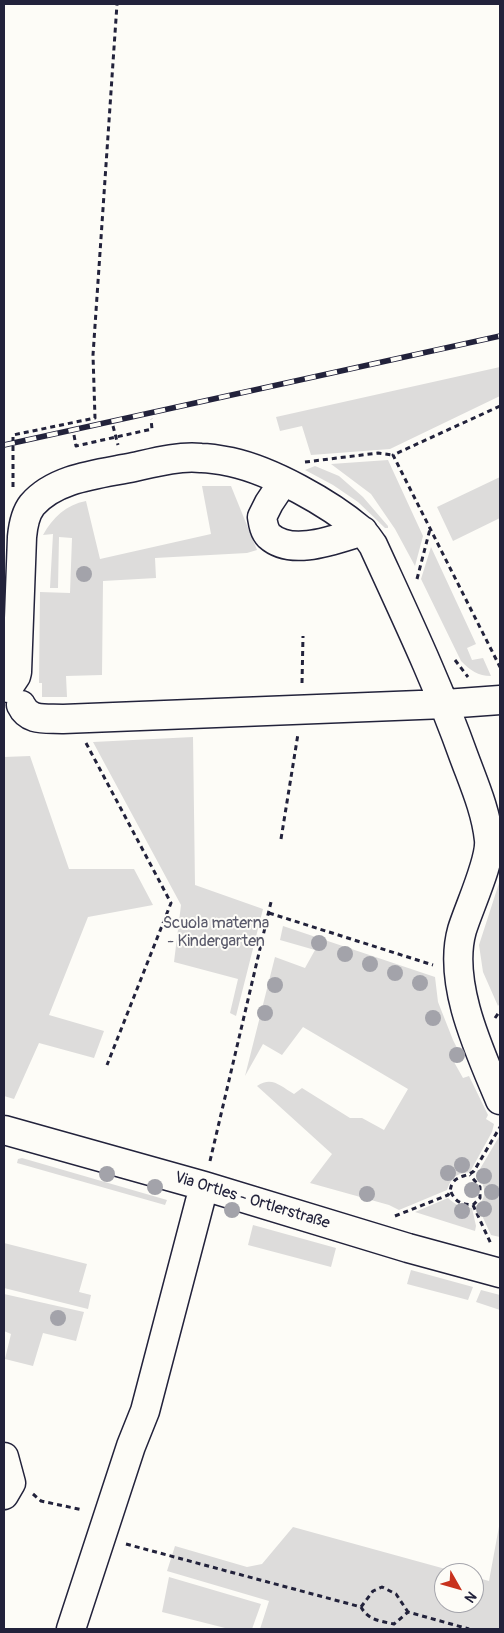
<!DOCTYPE html>
<meta charset="utf-8">
<style>
body{margin:0}
#map{position:relative;width:504px;height:1633px;overflow:hidden;background:#fdfcf7;font-family:Pangolin,sans-serif}
canvas{display:block}
.frame{position:absolute;inset:0;border:5px solid #22223b;pointer-events:none}
.north{position:absolute;left:434px;top:1563px;width:50px;height:50px;box-sizing:border-box;background:#fdfcf7;border:1px solid #a5a5ac;border-radius:50%;rotate:128deg;font-size:14px;font-weight:700;line-height:20px;text-align:center;color:#22223b}
.north::after{content:'';display:block;margin:auto;width:18px;height:22px;background:#c8321e;clip-path:polygon(50% 0,100% 100%,50% 72%,0 100%)}
</style>
<div id="map">
<canvas width="504" height="1633"></canvas>
<div class="frame"></div>
<div class="north">N</div>
</div>
<script>
const ctx = document.querySelector('canvas').getContext('2d');
ctx.lineJoin = 'round';
function fillPath(path, color) {
  ctx.fillStyle = color;
  ctx.fill(path, 'evenodd');
}
function strokePath(path, color, width, dash) {
  ctx.strokeStyle = color;
  ctx.lineWidth = width;
  ctx.lineCap = dash ? 'butt' : 'round';
  ctx.setLineDash(dash || []);
  ctx.stroke(path);
}
function drawText(font, color, halo, rows, align = 'center') {
  ctx.font = font + ' Pangolin,sans-serif';
  ctx.lineWidth = 4;
  ctx.setLineDash([]);
  ctx.textBaseline = 'middle';
  ctx.strokeStyle = halo;
  ctx.fillStyle = color;
  for (const [text, x, y, turn = 0] of rows) {
    ctx.save();
    ctx.translate(x, y);
    ctx.rotate((+turn || 0) * Math.PI / 180);
    ctx.textAlign = isNaN(turn) ? turn : align;
    if (halo) ctx.strokeText(text, 0, 0);
    ctx.fillText(text, 0, 0);
    ctx.restore();
  }
}
fillPath(new Path2D(`
 M500,367V396L390,449L311,455L302,426L280,431L276,417Z
 M388,460L423,536L415,566L395,529L371,494L331,464Z
 M315,466L339,476L363,497L388,526V528H385L358,502L333,485L305,470Z
 M500,477V518L453,541L437,507Z
 M202,486H231L257,550L247,553L155,558L156,578L103,581L102,675L66,676L67,697H42V683H39L40,592L70,593L72,538L59,537L58,588H50L53,534L43,535C53,517 66,505 86,501L100,559L211,534Z
 M431,547L476,644L467,648L472,660L483,658L491,676C478,676 470,670 461,661L421,579Z
 M193,737L195,885L263,909L236,1016L230,1013L238,979L174,962L181,905L93,742Z
 M30,756L69,869H134L153,905L88,917L49,1015L104,1031L94,1058L39,1043L14,1099L4,1096V757Z
 M500,880V1003L498,1006L483,972L479,945Z
 M283,926L435,977L438,1002L453,1040L462,1058L454,1062L463,1078L469,1076L488,1115L486,1119L494,1124L492,1132L470,1172C456,1174 452,1176 447,1190L399,1210L389,1205L310,1183L332,1154L257,1086C272,1076 280,1086 294,1094L302,1088L350,1118H362L384,1130L408,1089L303,1027L282,1055L263,1044L245,1076L275,957L305,968L315,950L280,940Z
 M500,1135V1237L491,1235L478,1207C488,1194 485,1187 477,1174Z
 M22,1158L167,1200L165,1205L17,1163L18,1159Z
 M448,1198C456,1205 461,1208 472,1208L476,1226L475,1231L415,1212Z
 M253,1225L336,1248L331,1267L248,1245Z
 M4,1243L87,1264L79,1292L91,1295L88,1309L4,1288Z
 M411,1270L473,1287L468,1300L407,1284Z
 M481,1290L500,1295V1310L476,1302Z
 M4,1294L84,1312L76,1341L43,1333L33,1366L5,1359L11,1334L4,1331Z
 M500,1521V1629H260L269,1601L167,1571L175,1546L247,1567L262,1564L293,1527L460,1573H444V1603H474V1577L489,1581Z
 M169,1577L261,1604L252,1629H229L162,1612Z`), '#dddcdb');
const minor = new Path2D(`
 M283,482L269,503L262,517C263,523 264,531 269,536C292,557 336,539 363,531
 M8,688L16,676L17,672L22,537C23,526 25,514 32,505C56,477 101,474 134,467C156,462 178,456 201,458C211,458 221,460 231,462C272,471 329,503 361,530C366,534 369,540 373,545C405,615 438,684 464,757C474,784 486,811 489,840C491,861 469,907 462,930C447,983 480,1052 500,1100
 M21,705C29,722 46,718 63,719L445,704L500,700
 M4,1130L204,1186L408,1248L500,1273
 M4,1457L11,1483L4,1495
 M71,1629L131,1446L145,1411L204,1186`);
strokePath(minor, '#22223b', 31);
strokePath(new Path2D(`
 M500,406L393,455L500,667
 M113,426L118,445
 M74,435L76,446L152,429L151,419
 M305,462L378,453L393,455
 M13,487V435L95,418L93,355L117,4
 M417,579L430,529
 M455,660L468,677
 M302,683L303,636
 M86,743L171,903L107,1065
 M281,839L298,734
 M269,913L433,965
 M495,1018L500,1011
 M210,1161L271,902
 M451,1192C456,1203 462,1204 473,1205L480,1198V1187L470,1175
 M473,1205L491,1244
 M395,1216L448,1195C451,1191 450,1188 452,1184C457,1175 467,1177 474,1171L500,1127
 M33,1494L41,1501L83,1510
 M126,1544L361,1607C368,1620 380,1621 394,1624L408,1612L469,1629
 M361,1607L373,1591L382,1587L396,1594L408,1612`), '#22223b', 3, [5, 4]);
strokePath(minor, '#fdfcf7', 28);
const rail = new Path2D(`
 M4,445L500,336`);
strokePath(rail, '#22223b', 5.5);
strokePath(rail, '#fdfcf7', 4, [11]);
ctx.fillStyle = '#a3a3aa';
for (const [x, y] of [
 [84,574],
 [319,943],
 [345,954],
 [370,964],
 [395,973],
 [420,983],
 [275,985],
 [265,1013],
 [433,1018],
 [457,1055],
 [462,1165],
 [448,1173],
 [107,1174],
 [484,1176],
 [155,1187],
 [472,1190],
 [492,1192],
 [367,1194],
 [484,1209],
 [232,1210],
 [462,1211],
 [58,1318]
]) {
  ctx.beginPath();
  ctx.arc(x, y, 8, 0, 2 * Math.PI);
  ctx.fill();
}
drawText('16px', '#5a5a6b', '#fdfcf7', [
 ["Scuola materna",216,924],
 ["- Kindergarten",216,942]
]);
drawText('16px', '#22223b', '#fdfcf7', [
 ["Via Ortles - Ortlerstraße",252,1201,17]
]);
</script>
